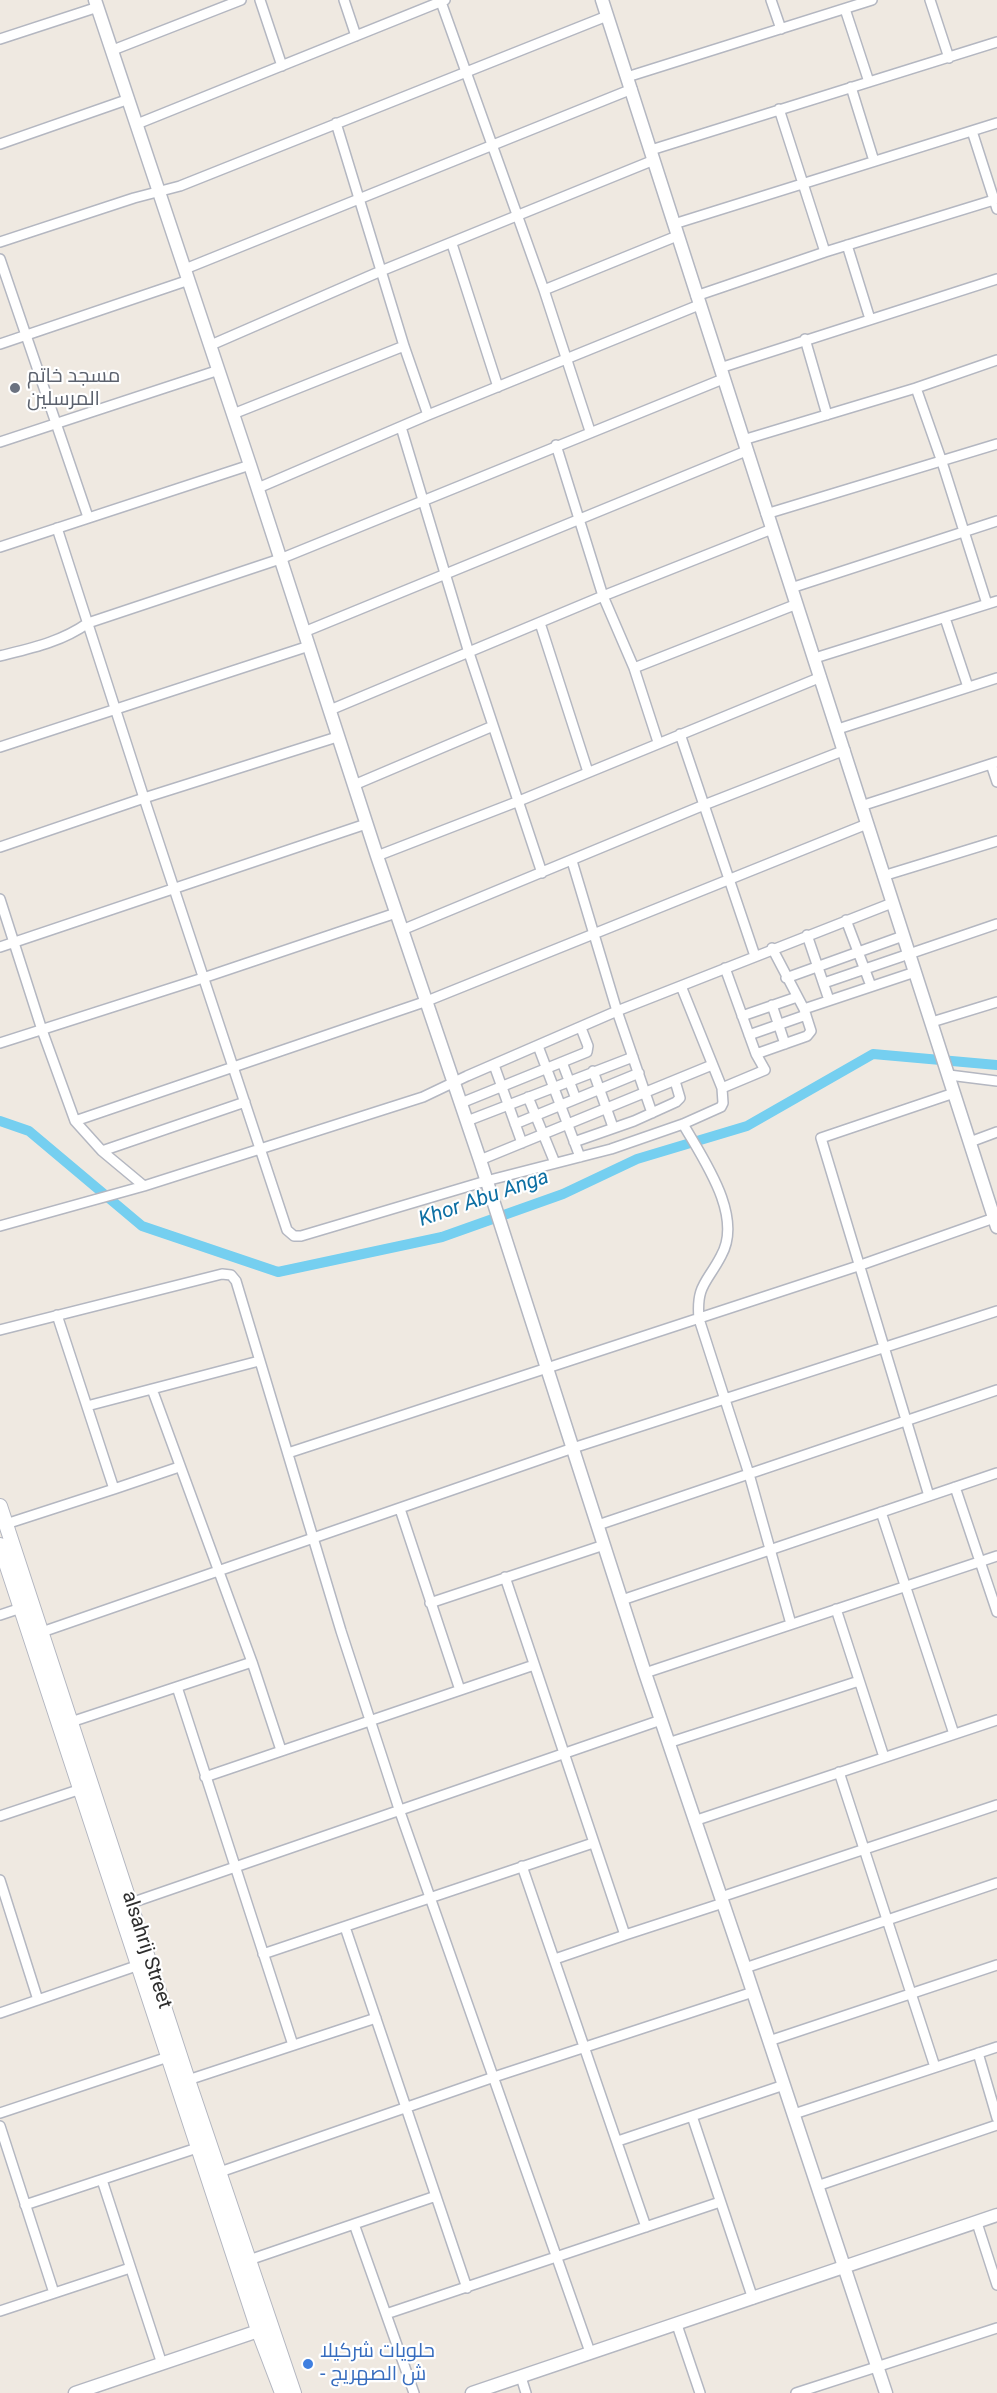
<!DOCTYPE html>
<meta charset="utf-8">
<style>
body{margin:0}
canvas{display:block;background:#efe9e1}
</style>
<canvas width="997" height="2393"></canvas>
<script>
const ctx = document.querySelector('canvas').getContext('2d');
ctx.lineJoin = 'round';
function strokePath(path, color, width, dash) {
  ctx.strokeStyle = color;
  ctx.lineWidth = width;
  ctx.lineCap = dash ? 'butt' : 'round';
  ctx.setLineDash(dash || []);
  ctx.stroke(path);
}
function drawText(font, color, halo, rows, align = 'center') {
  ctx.font = font + ' Roboto,Cairo,sans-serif';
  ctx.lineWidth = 4.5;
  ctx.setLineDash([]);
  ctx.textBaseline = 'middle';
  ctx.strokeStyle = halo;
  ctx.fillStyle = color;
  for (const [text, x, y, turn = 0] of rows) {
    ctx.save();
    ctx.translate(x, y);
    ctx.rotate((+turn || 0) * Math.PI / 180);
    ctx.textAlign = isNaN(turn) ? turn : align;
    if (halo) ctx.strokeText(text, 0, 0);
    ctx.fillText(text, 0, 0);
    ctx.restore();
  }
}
strokePath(new Path2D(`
 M0,1121L29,1131L142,1226L278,1272L442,1237L563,1194L637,1159L747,1126L873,1054L997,1065`), '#75cff0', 10);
const minor = new Path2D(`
 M260,0L282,66
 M344,0L356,36
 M771,0L781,29
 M930,0L949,58
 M441,2L544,290L590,431
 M845,9L869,82
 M0,39L98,7
 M113,50L241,0
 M627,77L872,0
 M851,87L874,161
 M779,109L825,252
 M336,123L404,346L428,415
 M137,124L445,0
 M972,131L997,209
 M0,144L129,99
 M651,150L997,42
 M674,224L997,123
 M0,242L134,198L180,186L607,16
 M452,244L498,387
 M847,245L870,319
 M0,259L88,517
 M185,269L632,89
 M544,290L677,236
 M696,296L825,252L997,199
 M805,339L827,415
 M0,344L189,280
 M211,345L381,271L654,160
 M720,368L997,279
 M916,388L942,462L987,604
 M233,414L404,346
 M401,427L469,653L542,873
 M743,440L916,388L997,360
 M0,442L219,370
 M556,445L603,596L634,668L658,742
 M258,488L428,415L699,305
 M766,514L997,444
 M57,528L144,798L287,1230L294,1236H301L486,1181L611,1149L683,1124L721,1107L723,1103L722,1088L681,986
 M0,547L250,465
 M791,588L997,521
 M945,618L968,687
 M540,623L588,772
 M304,632L746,451
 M0,656C32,648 61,642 88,623L280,559L723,379
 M815,658L997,601
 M634,668L797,604
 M330,710L603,596L772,529
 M838,729L997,678
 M680,734L755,956
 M0,747L309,646
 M991,764L997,782
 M354,785L493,726
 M861,806L997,762
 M0,847L144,798L337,737
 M377,856L519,801L821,677
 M572,861L617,1011L652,1113
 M883,876L997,841
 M0,899L42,1030L75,1121L102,1151L144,1186
 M846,920L871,986
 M402,930L704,805L845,750
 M807,935L829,1000
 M0,947L366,824
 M786,978L903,936
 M824,983L997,924
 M772,1005L785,1044
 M804,1009L915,972
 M742,1016L797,997
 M932,1022L997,1002
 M749,1035L806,1015
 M0,1043L203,978L396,913
 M538,1046L580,1157
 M756,1054L807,1036L811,1031L804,1009L772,948
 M562,1062L576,1099
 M494,1065L522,1143
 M593,1071L613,1127
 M949,1075L997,1081
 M722,1088L765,1070L756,1054L725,968
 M528,1097L555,1163
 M461,1103L587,1052L588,1046L581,1028
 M75,1121L427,1001L867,824
 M467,1121L633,1057
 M515,1124L639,1073
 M683,1124C703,1159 744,1216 721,1256C707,1283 696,1285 699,1319L749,1474L791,1624
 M574,1142L634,1121L676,1102L680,1098L675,1081
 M970,1142L997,1132
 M102,1151L245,1102
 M480,1160L712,1065
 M0,1226L144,1186L423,1097L467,1076L617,1011L892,903
 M57,1315L114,1489L179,1467
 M0,1330L222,1274L231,1275L236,1281L341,1631L400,1812L590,2352
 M152,1389L252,1662L281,1750
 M87,1406L259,1361
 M288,1453L858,1266L997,1217
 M955,1487L997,1612
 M929,1496L821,1138L954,1093
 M400,1509L460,1690
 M881,1512L954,1734
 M6,1524L114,1489
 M598,1525L997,1390
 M505,1577L625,1935L723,1903
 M622,1600L997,1473
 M430,1603L604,1545
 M836,1609L884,1757
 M0,1615L21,1608
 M42,1632L573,1448L997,1311
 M645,1673L997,1556
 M177,1687L293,2045
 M71,1722L252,1662
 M668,1743L859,1681
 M839,1772L935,2067
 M205,1777L534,1665
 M0,1816L81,1789
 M694,1821L997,1720
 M522,1866L646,2227
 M0,1880L38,2000
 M721,1897L997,1805
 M131,1903L661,1720
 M345,1927L467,2288
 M263,1954L593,1843
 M555,1959L625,1935
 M745,1968L997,1883
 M0,2013L139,1965
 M769,2041L997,1965
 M978,2053L997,2118
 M188,2080L376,2018
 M0,2113L168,2057
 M794,2114L997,2047
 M692,2116L753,2299
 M0,2126L54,2293
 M618,2141L784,2085
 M220,2172L494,2077L753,1992
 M102,2180L162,2364
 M817,2186L997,2125
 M25,2205L200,2147
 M977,2223L997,2285
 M354,2224L414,2393
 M249,2260L436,2196
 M0,2311L130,2268
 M386,2314L720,2202
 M677,2325L700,2393
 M521,2377L526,2393
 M796,2393L997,2328`);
const tertiary = new Path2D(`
 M95,0L250,465L377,856L480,1160L645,1673L745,1968L886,2393
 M602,0L997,1227
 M75,2393L267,2328
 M472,2393L997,2215`);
const secondary = new Path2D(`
 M0,1506L188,2080L294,2393
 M0,1545L258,2330L282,2393`);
strokePath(minor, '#b4b7c1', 12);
strokePath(tertiary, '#b4b7c1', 15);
strokePath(secondary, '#b4b7c1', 16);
strokePath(minor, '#fff', 9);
strokePath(tertiary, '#fff', 12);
strokePath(secondary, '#fff', 14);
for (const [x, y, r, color] of [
 [15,388,6,"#6b7280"],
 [308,2364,6,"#3f7fe0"]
]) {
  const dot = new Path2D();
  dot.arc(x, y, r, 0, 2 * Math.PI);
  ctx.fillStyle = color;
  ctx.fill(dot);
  strokePath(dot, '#fff', 2);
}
drawText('20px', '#5b616d', '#fff', [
 ["مسجد خاتم",27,377],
 ["المرسلين",27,400]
], 'left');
drawText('20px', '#2e2e2e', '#fff', [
 ["alsahrij Street",146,1950,72]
]);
drawText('20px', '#366cbe', '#fff', [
 ["حلويات شركيلا",320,2352],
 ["- ش الصهريج",320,2375]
], 'left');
drawText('italic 21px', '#0d6fa3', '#fff', [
 ["Khor Abu Anga",484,1199,-19]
]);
</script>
